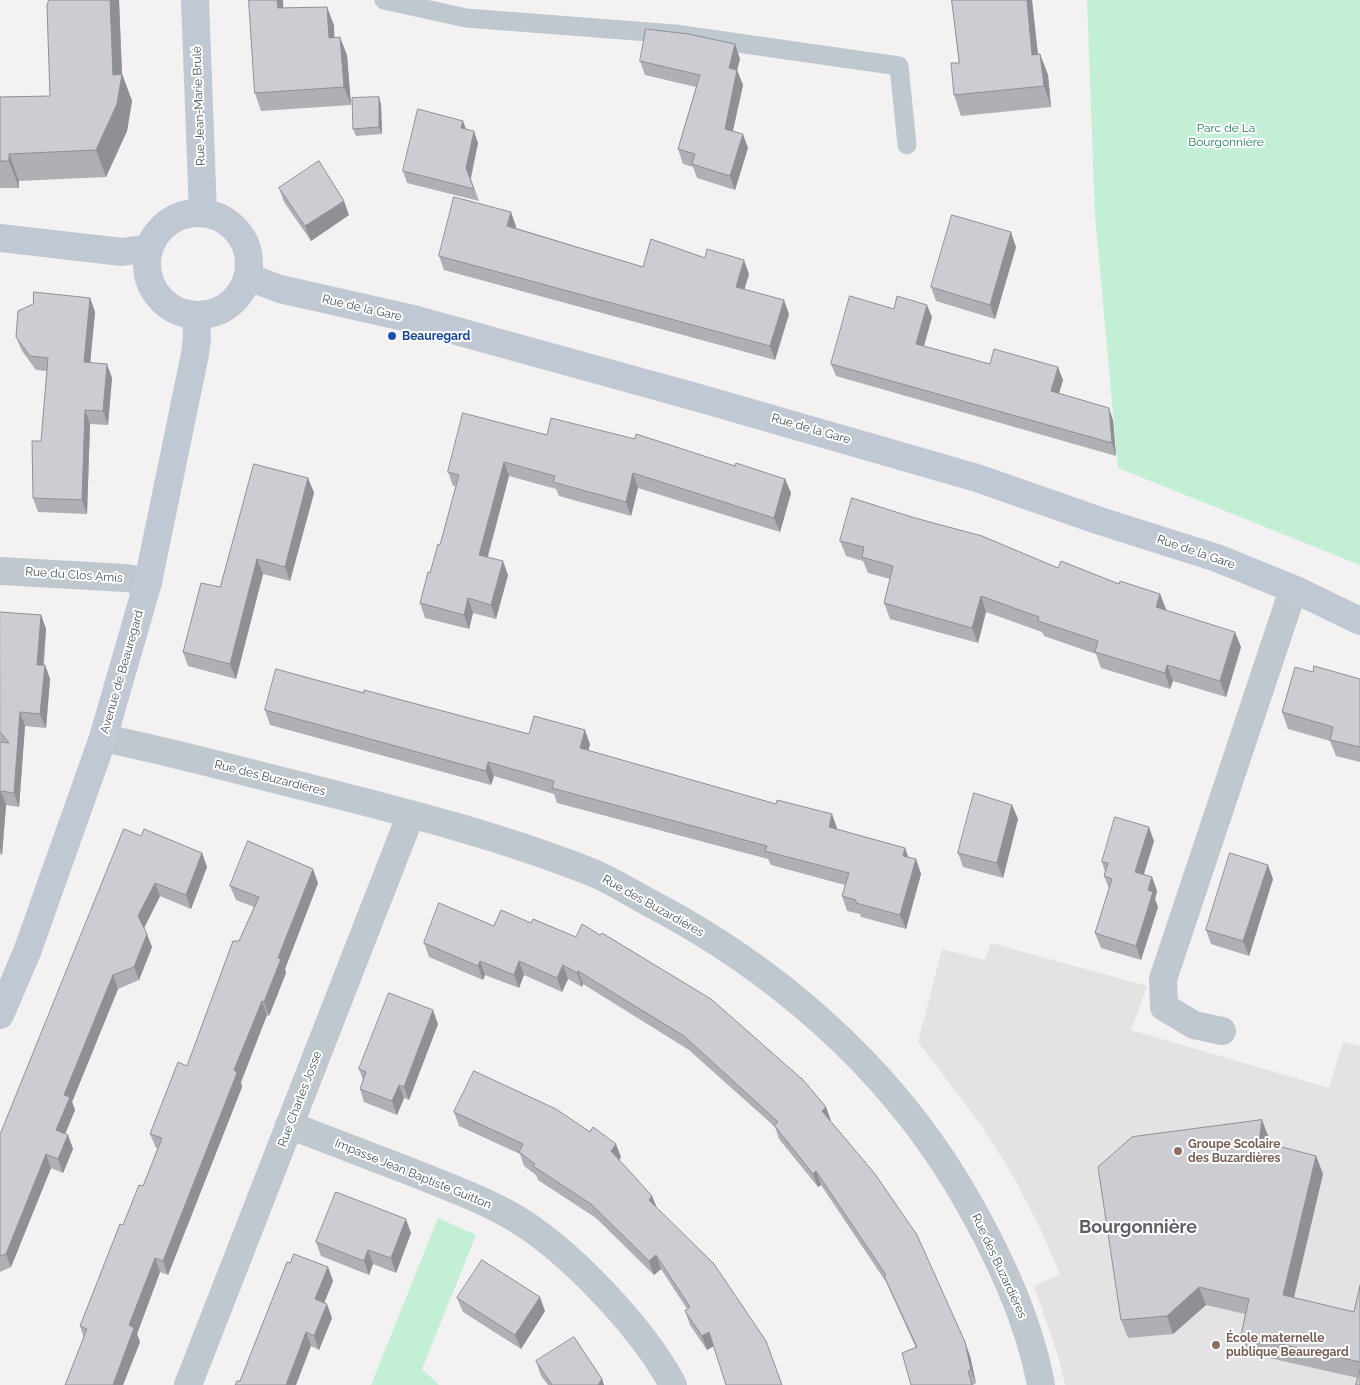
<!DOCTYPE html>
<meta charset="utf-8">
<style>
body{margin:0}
canvas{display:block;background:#f3f1f1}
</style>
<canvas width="1360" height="1385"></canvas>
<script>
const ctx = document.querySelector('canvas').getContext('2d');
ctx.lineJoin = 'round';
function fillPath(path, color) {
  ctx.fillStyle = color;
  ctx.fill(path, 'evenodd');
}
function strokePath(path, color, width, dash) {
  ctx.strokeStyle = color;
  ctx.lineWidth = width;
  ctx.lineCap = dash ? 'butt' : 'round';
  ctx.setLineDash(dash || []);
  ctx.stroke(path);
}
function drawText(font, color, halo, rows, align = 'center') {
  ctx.font = font + ' Raleway,sans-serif';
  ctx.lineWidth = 4;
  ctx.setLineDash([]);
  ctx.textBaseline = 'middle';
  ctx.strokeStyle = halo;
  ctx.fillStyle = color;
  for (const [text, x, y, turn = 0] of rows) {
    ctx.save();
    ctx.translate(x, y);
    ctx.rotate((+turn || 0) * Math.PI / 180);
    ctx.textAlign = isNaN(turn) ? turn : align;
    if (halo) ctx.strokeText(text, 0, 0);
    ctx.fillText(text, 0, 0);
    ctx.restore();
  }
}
fillPath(new Path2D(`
 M991,943L1147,986L1131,1030L1329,1088L1343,1042L1360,1046V1385H1065L1059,1359L1034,1286L1060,1274L1040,1228L1013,1176L981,1125L918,1042L942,949L985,960Z`), '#e4e2e3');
fillPath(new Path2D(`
 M1087,0H1360V565L1118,468L1095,215Z
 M438,1218L476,1235L422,1369L439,1385H371Z`), '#c2efd6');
strokePath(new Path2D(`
 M384,0L466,18L675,34L899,66L907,145`), '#bfc7cf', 19);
strokePath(new Path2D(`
 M0,571L126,578L148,582
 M103,738C172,752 241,771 310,788C405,812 500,836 591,872C611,880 631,893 650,903C774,968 884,1063 957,1183C994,1245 1028,1314 1041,1385
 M1222,1031L1194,1025L1164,1007L1163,979L1293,590
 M289,1125C331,1141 372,1157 414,1173C446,1186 478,1197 508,1214C566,1246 642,1327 673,1385
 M188,1385L411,814`), '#bfc7cf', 28);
strokePath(new Path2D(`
 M195,0L203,213
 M147 264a51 51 0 1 1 102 0a51 51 0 1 1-102 0Z
 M0,238L122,252L149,248
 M248,277L280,289L413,319L699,398L977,478L1100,521L1217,558L1298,591L1360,621
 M0,1015L27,952L103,738L148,582L195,354L197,338L196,316`), '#c0c8d4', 28);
fillPath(new Path2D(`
 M49,0H119L122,74L132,101L127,131L106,177L19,181V188H0V97L50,96Z
 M249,0H283V8L334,25V38L347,55L351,105L261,111L255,93Z
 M952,0H1032L1038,54H1040L1048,75L1051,107L961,116L954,95L959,63Z
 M735,44L740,59L737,70L743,85L733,131L748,148L735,190L697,178L693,167L683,164L678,149L696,87L645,75L640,61Z
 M381,104L382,134L356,136L353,129Z
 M463,121L466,129L478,143L471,179L479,201L407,183L403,171Z
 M279,188L349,215L311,241L284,202Z
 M516,226V228L643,267L749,274L744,289L789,314L775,360L444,270L439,256Z
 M1016,247L995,319L936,301L931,287Z
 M90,298L95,312L90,362L112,378L108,425L90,424L87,514L38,512L33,498L41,441L47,371L36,370L22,351L16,337Z
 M894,309L932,317L924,346L990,364L1063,380L1059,393L1113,420L1116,456L836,376L831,364Z
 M547,435L735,466L785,479L791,493L780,532L638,488L631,516L559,496L556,489L509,476L488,557L508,575L496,619L473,613L469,629L425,618L420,603L440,545L456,486H453L448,472Z
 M308,478L314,493L290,581L263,574L236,679L188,666L183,652L220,587Z
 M840,541L1058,568L1160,594L1166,610L1241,647L1226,697L1173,681L1170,689L1101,668L1096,654L1044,636L1042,632L986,612L978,643L890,619L884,603L890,579L868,573L863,561L846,556Z
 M0,612L41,615L46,629L44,665H45L50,679L46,728L25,726L19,807L6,805L2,855L0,854V742H1L0,741Z
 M1360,679V762L1336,756L1330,741L1288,729L1282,712Z
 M364,693L529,734L590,744L588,751L837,828V829L905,848L908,857L916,859L921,874L906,929L861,917L860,914L847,911L842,896L845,885L771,865L768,859L557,803L554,794L494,776L491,785L270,725L265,710Z
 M1012,805L1018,819L1003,878L963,867L958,853Z
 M141,836L202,853L207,867L191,909L160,896L144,928L152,947L139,980L118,989L72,1102L75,1110L65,1134L68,1135L73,1149L63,1173L51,1168L11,1267L0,1272V1135Z
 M1154,841L1144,874L1152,877L1157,891L1155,899L1158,907L1141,960L1101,948L1095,933L1109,889L1104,876L1105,872L1102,862Z
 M1273,879L1249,956L1211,944L1206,930Z
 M318,883L285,969L286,973L269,1016L267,1015L241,1082L242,1087L168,1275L160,1272L137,1334L140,1342L123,1385H65L84,1338L80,1326L123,1225L143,1186L158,1148H156L150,1134L187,1066L239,941L254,907L236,900L230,886Z
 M501,910L826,1107L831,1121H830L965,1342L970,1356L976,1383L973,1385H911L916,1348L886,1282L821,1185L818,1187L779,1139L775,1127L689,1050L583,984L582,987L568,979L562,992L524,975L519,988L485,975L483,980L429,957L424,943L494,926Z
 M438,1024L409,1100L404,1098L397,1115L364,1102L360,1089L363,1080L359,1069Z
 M454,1112L621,1157L619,1160L652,1196L713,1346L707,1350L690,1325L685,1311L687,1309L661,1269L654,1275L596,1218L538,1180L536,1175L524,1166L520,1154L459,1126Z
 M1269,1138L1268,1144L1316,1156L1323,1174L1294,1298L1354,1312L1360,1285V1385L1358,1378L1247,1353L1241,1335L1245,1314L1206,1305L1173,1334L1128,1338L1121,1320Z
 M411,1233L396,1273L373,1264L369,1275L321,1256L316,1242Z
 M290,1263L328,1267L333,1281L324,1303L332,1318L319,1350L311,1346L240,1381Z
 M457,1298L545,1311L521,1349L463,1312Z
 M536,1361L602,1379L604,1385H548L541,1376Z`), '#afb0b5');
fillPath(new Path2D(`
 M110,0H119L122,75V74L132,101L127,131L106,177L96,150Z
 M277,0H283L284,26L278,8Z
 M1027,0H1032L1040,76L1032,55Z
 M327,7L334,25L335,55L329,38Z
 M340,37L347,55L351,105L344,87Z
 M735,44L740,59L734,82L729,68Z
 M1040,54L1048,75L1051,107L1044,86Z
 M737,70L743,85L730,143L725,129Z
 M379,97L381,104L382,134L379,127Z
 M463,121L467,133L461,128Z
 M474,131L478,143L470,180L466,168Z
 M743,134L748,148L735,190L730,176Z
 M9,154L19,181V188L9,161Z
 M344,201L349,215L311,241L305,226Z
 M511,212L516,226L512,239L507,226Z
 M1011,232L1016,247L995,319L990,305Z
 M744,260L749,274L741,301L736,287Z
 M90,298L95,312L89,376L84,362Z
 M784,300L789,314L775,360L770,346Z
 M927,305L932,317L921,356L916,344Z
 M107,364L112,378L108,425L103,411Z
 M1058,367L1063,380L1056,403L1051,391Z
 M1109,408L1113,420L1116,456L1112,443Z
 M85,410L90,424L87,514L82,500Z
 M504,462L509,476L484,569L479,555Z
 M633,473L638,488L631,516L626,502Z
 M308,478L314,493L290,581L285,567Z
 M785,479L791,493L780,532L774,518Z
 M257,559L263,574L236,679L230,664Z
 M503,561L508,575L496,619L491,605Z
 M1160,594L1166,609L1162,623L1156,607Z
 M981,596L986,612L978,643L972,628Z
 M468,598L473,613L469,629L464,615Z
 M41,615L46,629L42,679L37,665Z
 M1235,632L1241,647L1226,697L1220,681Z
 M45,665L50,679L46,728L40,714Z
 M1167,665L1173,681L1170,689L1165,673Z
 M20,712L25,726L19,807L14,793Z
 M585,730L590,744L585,763L580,748Z
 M488,762L494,776L491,785L486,771Z
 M1,791L6,805L2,855L0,848V809Z
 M1012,805L1018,819L1003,878L997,863Z
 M832,814L837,828L834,841L829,827Z
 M1149,827L1154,841L1140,886L1135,872Z
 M905,848L910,862L903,856Z
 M202,853L207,867L191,909L186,895Z
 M916,859L921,874L906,929L900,915Z
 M1268,865L1273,879L1249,956L1243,941Z
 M313,869L318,883L285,969L286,973L269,1016L264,1002L278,958Z
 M1152,877L1157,891L1155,899L1158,907L1141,960L1136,946L1148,890Z
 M155,883L160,896L143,930L138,916Z
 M147,934L152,947L139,980L134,967Z
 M480,961L485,975L483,980L478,966Z
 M519,961L524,975L519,988L514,975Z
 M563,965L568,979L562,992L557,978Z
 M578,971L583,984L582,987L577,973Z
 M113,975L118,989L72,1102L75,1110L61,1144L56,1130L64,1095Z
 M262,1001L267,1015L241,1082L242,1087L168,1275L163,1261L234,1070Z
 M433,1010L438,1024L409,1100L404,1087Z
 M399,1085L404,1098L397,1115L392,1101Z
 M826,1107L831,1121L826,1125L822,1111Z
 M1262,1120L1269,1138L1265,1159L1259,1141Z
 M68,1135L73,1149L63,1173L58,1159Z
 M616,1144L621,1157L616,1165L611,1151Z
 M46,1154L51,1168L11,1267L6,1254Z
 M1316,1156L1323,1174L1290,1313L1283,1295Z
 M816,1171L821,1185L818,1187L813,1174Z
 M652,1196L657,1209L649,1200Z
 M406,1219L411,1233L396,1273L391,1258Z
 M368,1250L373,1264L369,1275L364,1261Z
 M656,1255L661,1269L654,1275L649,1261Z
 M155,1258L160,1272L137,1334L140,1342L123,1385H113L129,1325Z
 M328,1267L333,1281L320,1313L315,1299Z
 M1199,1287L1206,1305L1173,1334L1167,1316Z
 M540,1297L545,1311L521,1349L515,1335Z
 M327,1304L332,1318L319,1350L314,1336Z
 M306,1332L311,1346L296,1385H286Z
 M709,1332L714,1346L707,1350L702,1336Z
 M965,1342L970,1356L976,1383L971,1370Z
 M602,1379L604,1385H598Z`), '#8e9094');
const building = new Path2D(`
 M49,0H110L113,75L122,74L117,104L96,150L9,154V161H0V97L50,96L47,6Z
 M249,0H277L278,8L327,7L329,38L340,37L344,87L255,93Z
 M952,0H1027L1032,55L1040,54L1044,86L954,95L951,63H959Z
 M646,29L688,34L735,44L729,68L737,70L725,129L743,134L730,176L692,164L695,154L678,149L700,75L640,61Z
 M379,97V127L353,129L352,98Z
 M418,109L463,121L461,128L474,131L466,168L474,189L403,171Z
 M319,161L344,201L305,226L279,188Z
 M454,197L511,212L507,226L643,267L651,239L705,258L707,249L744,260L736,287L784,300L770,346L439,256Z
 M952,215L1011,232L990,305L931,287Z
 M34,292L90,298L84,362L107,364L103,411L85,410L82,500L33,498L32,441H41L48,358L30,356L16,337L18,311L33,304Z
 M850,296L894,309L897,296L927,305L916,344L990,364L994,349L1058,367L1051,391L1109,408L1112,443L831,364Z
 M463,413L547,435L551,418L635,439L636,434L735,466L736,463L785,479L774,518L633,473L626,502L553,482L555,476L504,462L479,555L503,561L491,605L468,598L464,615L420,603L428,572L430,573L438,544L440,545L459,475L448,472Z
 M254,464L308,478L285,567L257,559L230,664L183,652L201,583L220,587Z
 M852,498L915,518L982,536L1058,568L1061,561L1119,584L1120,581L1160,594L1156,607L1235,632L1220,681L1167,665L1165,673L1095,652L1098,641L1038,621L1039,617L981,596L972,628L884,603L893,566L862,557L864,547L840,541Z
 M0,612L41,615L37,665H45L40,714L20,712L14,793L1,791L0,809V742L9,743L0,732Z
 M1314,666L1360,679V747L1330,740L1333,727L1282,712L1295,667L1313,672Z
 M276,669L364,693V690L529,734L534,716L585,730L580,748L776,804L777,800L832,814L829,827L905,848L903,856L916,859L900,915L856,903V900L842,896L849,873L765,851L767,846L552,788L554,781L488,762L486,771L265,710Z
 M974,793L1012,805L997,863L958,853Z
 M1115,817L1149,827L1135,872L1152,877L1148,890L1153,892L1136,946L1095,933L1112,879L1104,876L1108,863L1102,862Z
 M124,829L141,836L144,829L202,853L186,895L155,883L138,916L147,934L134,967L113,975L64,1095L70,1097L56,1130L68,1135L58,1159L46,1154L6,1254L0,1256V1135Z
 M248,841L313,869L278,958L281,959L264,1002L262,1001L234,1070L237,1073L163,1261L155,1258L129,1325L134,1328L113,1385H65L87,1329L80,1326L120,1224L123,1225L139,1185L143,1186L162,1138L150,1134L178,1062L187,1066L233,941H239L259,897L230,886Z
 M1230,853L1268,865L1243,941L1206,930Z
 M439,903L494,926L501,910L531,923L533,919L576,937L582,924L600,935L602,933L711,999L803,1080L826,1107L822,1111L875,1174L917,1235L965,1342L971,1370L968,1371L972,1385H911L902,1353L917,1347L884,1276L886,1275L816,1171L813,1174L774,1125L778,1122L684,1036L578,971L577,973L563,965L557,978L519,961L514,975L480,961L478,966L424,943Z
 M389,993L433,1010L404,1087L399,1085L392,1101L360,1089L366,1072L359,1069Z
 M474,1071L556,1109L590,1132L593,1127L616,1144L611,1151L652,1196L649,1200L714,1264L766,1341L782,1385H726L709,1332L702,1336L685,1311L690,1307L656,1255L649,1261L591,1204L533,1166L535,1164L519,1152L523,1144L454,1112Z
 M1262,1120L1259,1141L1316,1156L1283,1295L1354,1312L1360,1285V1362L1241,1335L1249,1299L1199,1287L1167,1316L1121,1320L1098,1167L1132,1137Z
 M336,1192L406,1219L391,1258L368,1250L364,1261L316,1242Z
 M294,1254L328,1267L315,1299L327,1304L314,1336L306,1332L286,1385H235L237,1381H240L287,1262L290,1263Z
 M482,1260L540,1297L515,1335L457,1298Z
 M574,1337L602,1379L598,1385H552L536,1361Z
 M1360,1370V1385H1356Z`);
fillPath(building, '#cbcdd3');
strokePath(building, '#8e9094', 1);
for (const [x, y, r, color] of [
 [392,336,5,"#1a4fb4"],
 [1178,1151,5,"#8d6e63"],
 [1216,1345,5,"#8d6e63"]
]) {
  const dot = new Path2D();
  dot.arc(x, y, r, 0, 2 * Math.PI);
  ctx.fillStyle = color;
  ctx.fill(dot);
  strokePath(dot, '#fff', 2);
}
drawText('12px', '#49535e', '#fff', [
 ["Rue Jean-Marie Brulé",199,106,-92],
 ["Rue de la Gare",362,308,13],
 ["Rue de la Gare",811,429,16],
 ["Rue de la Gare",1196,552,19],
 ["Rue du Clos Amis",74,575,4],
 ["Avenue de Beauregard",122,672,-74],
 ["Rue des Buzardières",270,778,14],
 ["Rue des Buzardières",653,906,29],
 ["Rue Charles Josse",300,1099,-69],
 ["Impasse Jean Baptiste Guitton",413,1174,22],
 ["Rue des Buzardières",999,1266,65]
]);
drawText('12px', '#1a7f53', '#fff', [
 ["Parc de La",1226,128],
 ["Bourgonnière",1226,142]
]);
drawText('bold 12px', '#164399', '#fff', [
 ["Beauregard",402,336]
], 'left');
drawText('bold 12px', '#785e54', '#fff', [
 ["Groupe Scolaire",1188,1144],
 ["des Buzardières",1188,1158],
 ["École maternelle",1226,1338],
 ["publique Beauregard",1226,1352]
], 'left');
drawText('bold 18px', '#5e6166', '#fff', [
 ["Bourgonnière",1138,1228]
]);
</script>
